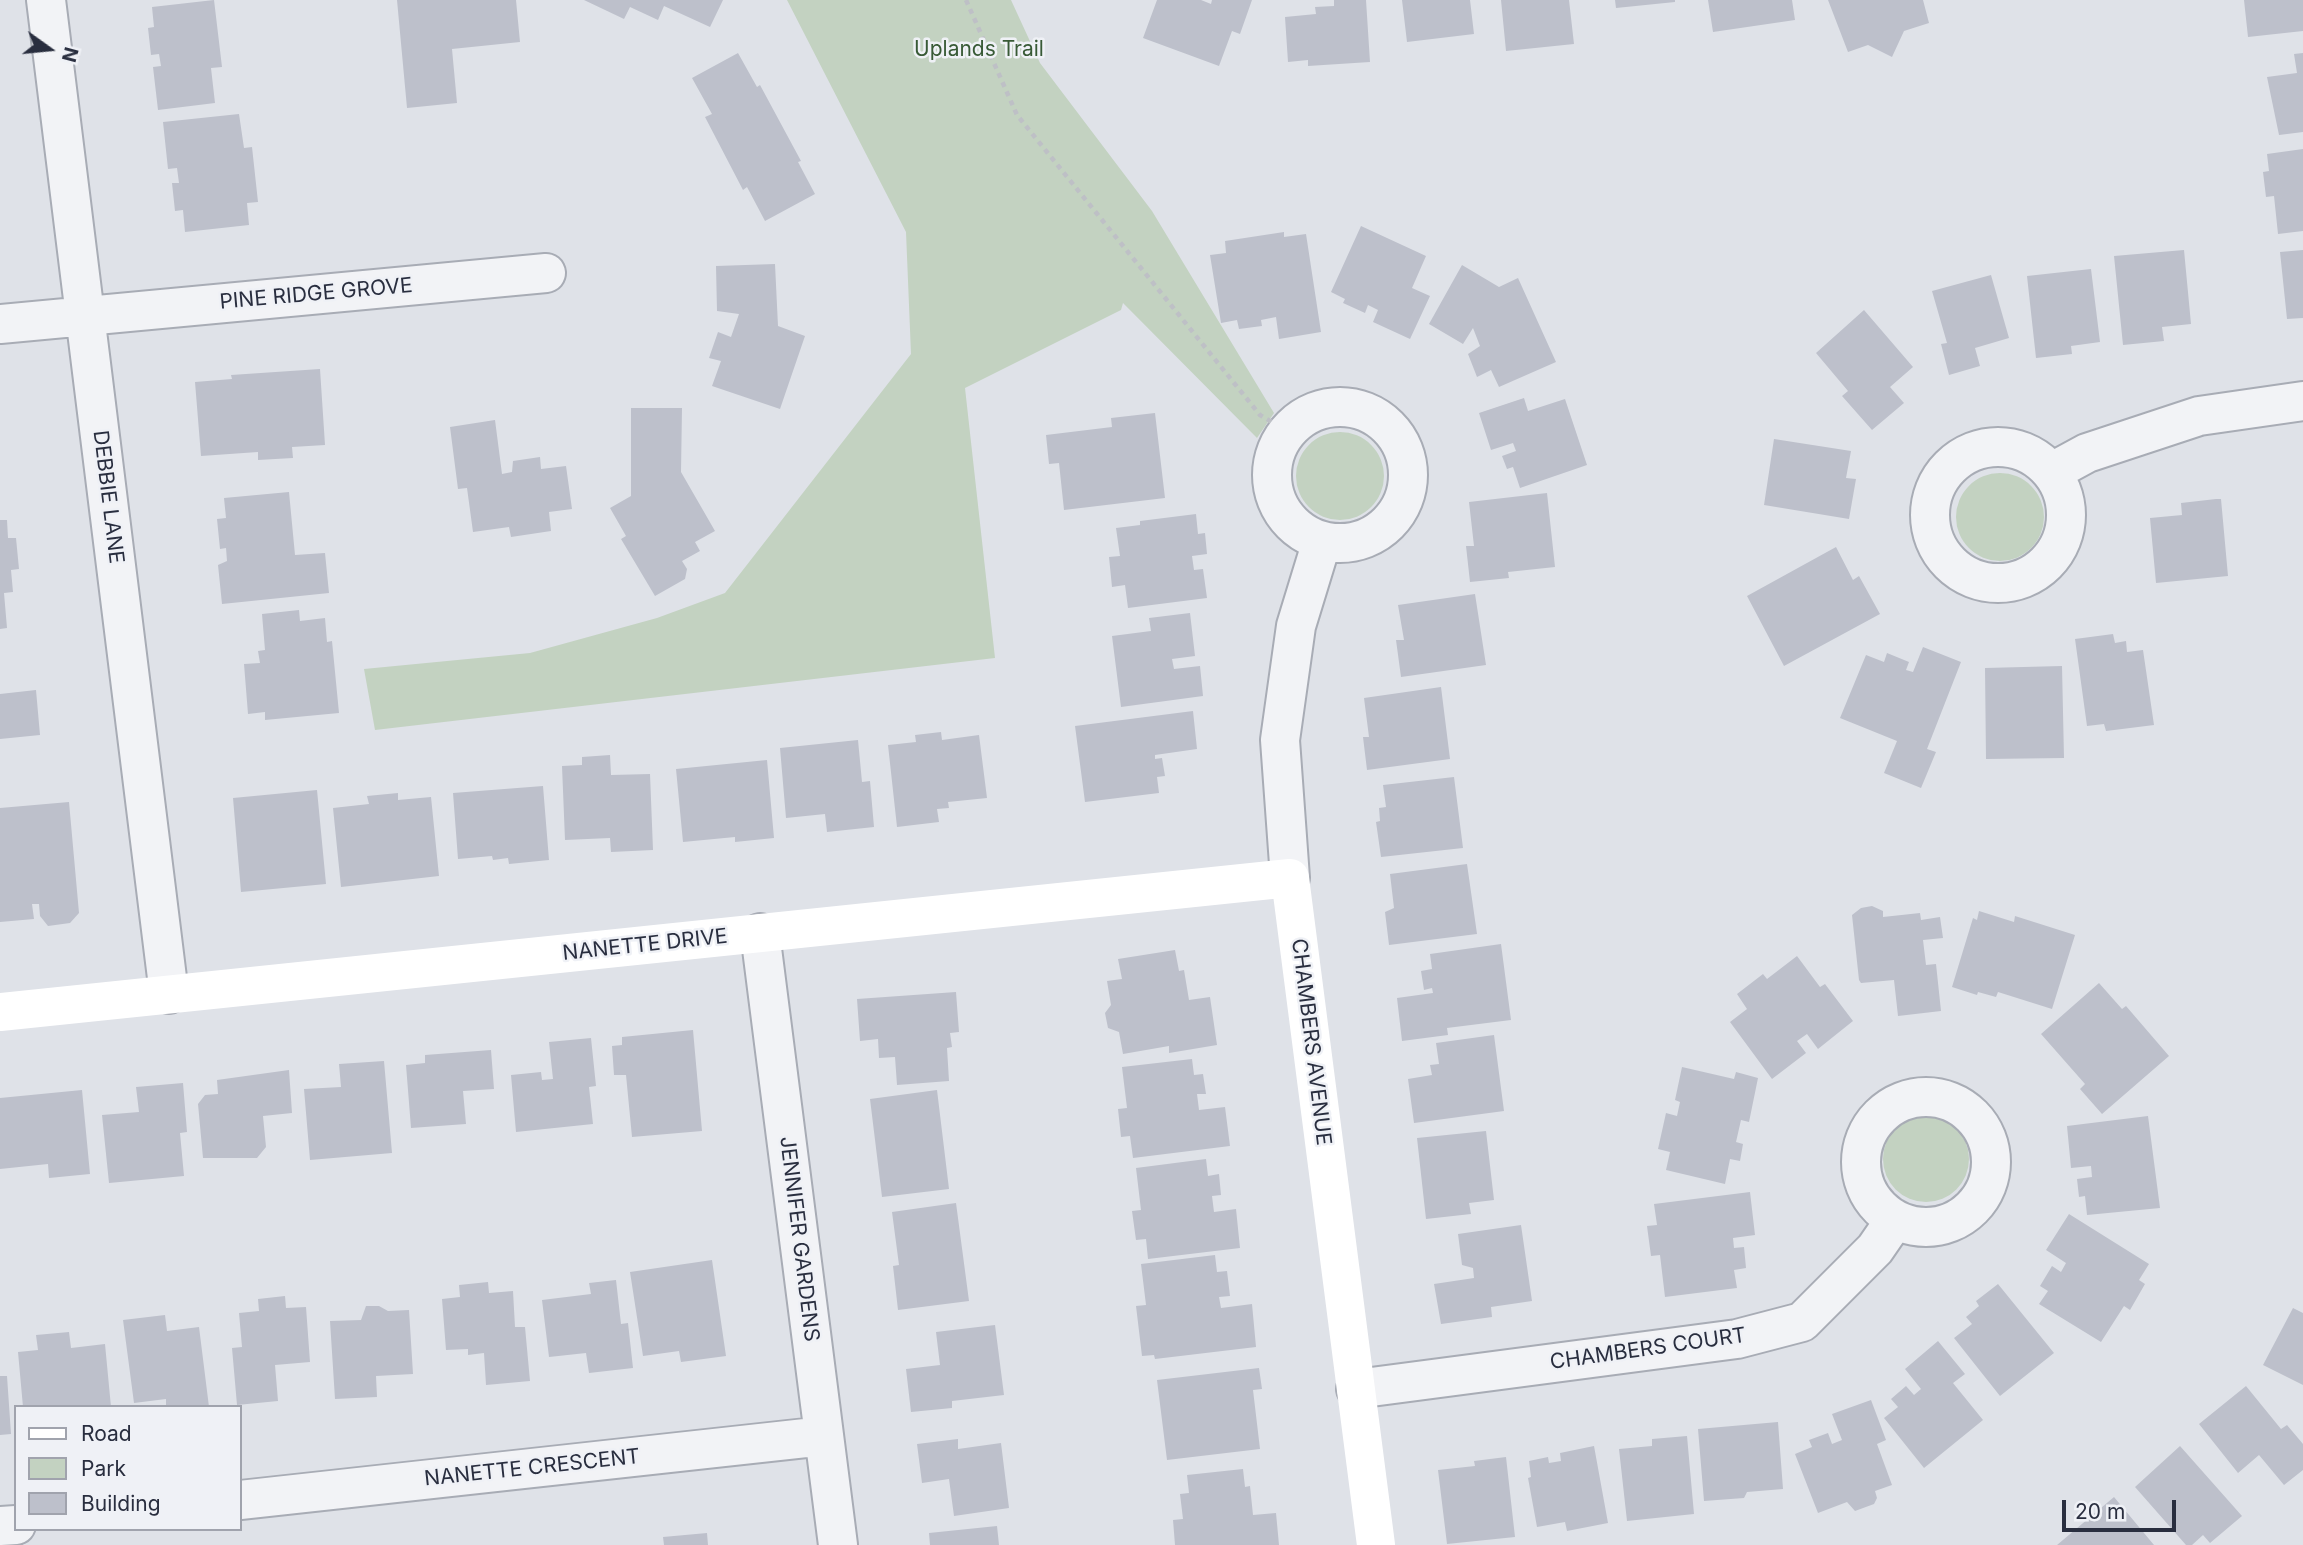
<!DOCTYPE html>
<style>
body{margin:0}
#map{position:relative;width:2303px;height:1545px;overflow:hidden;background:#dfe2e8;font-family:Inter,sans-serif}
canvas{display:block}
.legend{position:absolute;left:14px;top:1405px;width:228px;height:126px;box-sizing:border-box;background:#eff1f6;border:2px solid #a0a3ad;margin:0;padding:9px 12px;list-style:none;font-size:21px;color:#292e3f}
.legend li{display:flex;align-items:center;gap:14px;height:35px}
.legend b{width:35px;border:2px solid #a0a3ad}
.north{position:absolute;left:14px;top:14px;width:70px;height:70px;-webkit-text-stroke:5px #eff1f6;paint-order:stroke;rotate:105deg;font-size:19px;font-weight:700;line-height:28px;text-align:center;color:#292e3f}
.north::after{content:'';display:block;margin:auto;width:24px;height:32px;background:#292e3f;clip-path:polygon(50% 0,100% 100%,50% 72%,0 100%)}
.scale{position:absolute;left:2062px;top:1500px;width:114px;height:32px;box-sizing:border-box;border:4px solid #292e3f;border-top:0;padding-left:9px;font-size:21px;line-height:24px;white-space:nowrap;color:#292e3f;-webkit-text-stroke:5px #eff1f6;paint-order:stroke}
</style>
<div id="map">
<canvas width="2303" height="1545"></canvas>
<ul class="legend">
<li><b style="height:9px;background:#fff"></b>Road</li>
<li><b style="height:19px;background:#c3d2c1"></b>Park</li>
<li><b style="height:19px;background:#bdc0cb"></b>Building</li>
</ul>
<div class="north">N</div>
<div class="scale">20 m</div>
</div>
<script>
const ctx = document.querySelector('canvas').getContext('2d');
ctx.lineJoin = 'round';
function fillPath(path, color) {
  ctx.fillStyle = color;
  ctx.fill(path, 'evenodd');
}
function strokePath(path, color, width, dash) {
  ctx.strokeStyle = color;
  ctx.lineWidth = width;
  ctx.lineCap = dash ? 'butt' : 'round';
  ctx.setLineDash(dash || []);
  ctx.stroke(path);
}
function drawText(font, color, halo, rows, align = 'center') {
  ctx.font = font + ' Inter,sans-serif';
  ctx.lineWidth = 5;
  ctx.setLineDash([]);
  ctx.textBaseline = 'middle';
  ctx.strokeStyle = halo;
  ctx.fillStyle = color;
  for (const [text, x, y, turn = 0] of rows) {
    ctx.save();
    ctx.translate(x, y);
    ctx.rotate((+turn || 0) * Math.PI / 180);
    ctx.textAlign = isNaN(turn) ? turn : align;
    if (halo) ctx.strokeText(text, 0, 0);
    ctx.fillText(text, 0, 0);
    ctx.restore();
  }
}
fillPath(new Path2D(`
 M787,0H1011L1040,63L1152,211L1274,413L1257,438L1123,303L1121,310L965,388L995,658L375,730L364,669L530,653L657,618L725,593L911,354L906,232Z
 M1296 476a44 44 0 1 1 88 0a44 44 0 1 1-88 0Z
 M1956 517a44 44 0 1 1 88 0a44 44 0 1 1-88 0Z
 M1883 1159a43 43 0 1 1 86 0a43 43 0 1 1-86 0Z`), '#c3d2c1');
fillPath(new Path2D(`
 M214,0L222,67L211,68L215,103L158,110L153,67L161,66L159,54L151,55L148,28L154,27L152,7Z
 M397,0H516L520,42L452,49L457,103L407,108Z
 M584,0H723L710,27L664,6L658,20L630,7L624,19Z
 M1157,0H1201L1211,4L1212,0H1252L1240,34L1232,31L1219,66L1143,38Z
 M1334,0H1366L1370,62L1308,66V60L1288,62L1285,17L1316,14L1315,7L1334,6Z
 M1402,0H1470L1474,34L1407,42Z
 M1501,0H1569L1574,44L1506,51Z
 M1615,0H1675V2L1616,8Z
 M1708,0H1792L1795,20L1713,32Z
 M1828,0H1923L1929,23L1904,31L1892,57L1868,45L1848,52Z
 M2244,0H2303V31L2248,37Z
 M738,53L757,87L760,85L801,161L798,162L815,194L765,221L747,187L743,190L705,117L712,114L692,78Z
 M2303,53V132L2279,135L2267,77L2297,73L2294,54Z
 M239,114L244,148L252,147L258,202L247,203L249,225L185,232L183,210L175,211L172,183H179L177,168L168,169L163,122Z
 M2303,149V231L2278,234L2274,196L2266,197L2263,172L2269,171L2267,154Z
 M1361,226L1426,256L1412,288L1430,296L1410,339L1373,322L1378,310L1368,305L1365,313L1343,303L1345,299L1331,292Z
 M1284,232V237L1306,234L1321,332L1279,339L1276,317L1261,320L1262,326L1239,329L1237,320L1221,323L1210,255L1226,253L1225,241Z
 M2184,250L2191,324L2162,327L2164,341L2123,345L2114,256Z
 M2303,250V318L2287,319L2280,252Z
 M775,264L778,326L805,336L780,409L712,386L721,361L709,358L718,332L731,337L739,314L717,311L716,266Z
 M1462,265L1499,287L1518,278L1556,362L1499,387L1491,370L1477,377L1468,354L1480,346L1473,328L1463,344L1429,324Z
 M2091,269L2100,342L2071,346L2072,354L2036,358L2027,276Z
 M1991,275L2009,338L1975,348L1980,366L1949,375L1941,344L1947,343L1932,291Z
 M1864,310L1913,367L1890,387L1904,403L1872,430L1842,396L1848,391L1816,353Z
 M320,369L325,445L292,447L293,458L258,460V452L201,456L195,382L232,379L231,375Z
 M1524,398L1528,411L1565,399L1587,465L1520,488L1513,467L1507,469L1502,456L1516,451L1513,443L1491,450L1479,413Z
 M631,408H682L681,472L715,531L695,542L700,551L682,561L687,569L685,579L655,596L621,539L626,536L610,508L631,496Z
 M1155,413L1165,498L1064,510L1059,463L1049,464L1046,435L1112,427L1111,418Z
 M495,420L502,474L512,472L513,461L540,457L541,469L566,466L572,509L549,512L551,531L511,537L509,527L473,532L467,488L458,489L450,427Z
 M1774,439L1851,451L1846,478L1856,479L1849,519L1764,505Z
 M289,492L295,555L325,553L329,593L222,604L218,565L227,561L226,548L220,549L217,519L226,518L224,498Z
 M1547,493L1555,567L1508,572L1509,578L1470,582L1466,546H1474L1469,502Z
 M2216,499H2221L2228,576L2156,583L2150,518L2182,515L2181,503Z
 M1196,514L1198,534L1205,533L1207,554L1192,556L1194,570L1203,569L1207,598L1128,608L1125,585L1112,587L1109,557L1120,556L1116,528L1140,525V521Z
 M0,520H7L8,538H16L19,569L11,570L13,592L4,593L7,628L0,629Z
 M1836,547L1853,580L1859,576L1880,614L1784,666L1747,596Z
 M1475,594L1486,665L1401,677L1396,640H1404L1398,605Z
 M299,610L300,621L325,618L327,642L332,641L339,713L265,720V712L248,714L244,664L260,663L258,651L265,650L262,614Z
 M1190,613L1195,656L1172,659L1174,669L1200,666L1203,696L1121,707L1112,636L1151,631L1149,618Z
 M2113,634L2115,643L2126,641L2127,652L2143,650L2154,725L2106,731L2104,724L2087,726L2075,639Z
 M1923,647L1961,662L1927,749L1936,752L1921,788L1884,773L1897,741L1840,718L1866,655L1884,662L1887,653L1909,662L1906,670L1913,672Z
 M2062,666L2064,758L1986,759L1985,668Z
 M1441,687L1450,759L1367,770L1363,737H1369L1364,698Z
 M36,690L40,735L0,739V694Z
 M1193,711L1197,749L1155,755V759L1162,758L1165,776L1157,777L1159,793L1085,802L1075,726Z
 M941,732L942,740L979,735L987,798L948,802L949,808L937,809L939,822L897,827L888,745L916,742L915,735Z
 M858,740L862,782L870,781L874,827L827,832L825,814L786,818L780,748Z
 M610,755L611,775L650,774L653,850L611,852L610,838L565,840L562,766L582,765V757Z
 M767,760L774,838L735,842V837L683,842L676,769Z
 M1454,777L1463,848L1381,857L1376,822L1380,821L1379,808L1386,807L1383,785Z
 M543,786L549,860L509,864L508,858L493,860L492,856L458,859L453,793Z
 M317,790L326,884L241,892L233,798Z
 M398,793V800L431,797L439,876L341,887L333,808L369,804L367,796Z
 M69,802L79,913L70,923L48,926L40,916L39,904H32L34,919L0,922V808Z
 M1467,864L1477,934L1389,945L1385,912L1394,908L1390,874Z
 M1872,906L1883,911V917L1920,913L1921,920L1940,917L1943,938L1923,940L1926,965L1936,964L1941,1011L1898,1016L1894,980L1861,983L1859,980L1852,915L1861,908Z
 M1979,911L2014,922L2015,916L2075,935L2052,1009L1998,992L1996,997L1978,992L1977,995L1952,987L1973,918L1977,920Z
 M1501,944L1511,1020L1447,1028L1448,1035L1402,1041L1397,998L1433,993L1432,988L1424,990L1421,971L1432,969L1430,954Z
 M1175,950L1179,971L1184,970L1189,1000L1210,997L1217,1045L1169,1053V1046L1123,1054L1119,1032L1108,1028L1105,1013L1111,1005L1107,981L1122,979L1118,959Z
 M1797,956L1820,987L1825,984L1853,1021L1818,1049L1807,1034L1797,1041L1806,1053L1772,1079L1730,1022L1747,1009L1737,994L1763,974L1767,979Z
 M2099,983L2122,1009L2126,1006L2169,1056L2102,1114L2080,1089L2085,1084L2041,1034Z
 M956,992L959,1032L950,1033L952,1047L947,1048L949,1081L897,1085L895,1057L879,1058L878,1039L860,1041L857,999Z
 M693,1030L702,1131L632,1137L626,1075H614L612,1046L622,1045V1037Z
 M1494,1035L1504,1111L1414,1123L1408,1079L1432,1075L1430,1065L1439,1064L1436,1043Z
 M591,1038L596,1086L589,1087L593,1124L516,1132L511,1075L541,1072L542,1080L553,1079L549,1042Z
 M491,1050L494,1089L463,1091L466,1124L411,1128L406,1065L425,1063V1055Z
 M1192,1059L1194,1075L1203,1074L1206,1094H1197L1199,1110L1225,1107L1230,1146L1133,1158L1130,1136L1121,1137L1118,1109L1127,1108L1122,1067Z
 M384,1061L392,1153L310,1160L304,1089L341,1087L339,1064Z
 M1682,1067L1734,1079L1736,1072L1758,1078L1749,1122L1741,1120L1736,1142L1743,1144L1740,1161L1730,1159L1725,1184L1666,1170L1670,1152L1658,1149L1666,1113L1677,1116L1680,1102L1675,1100Z
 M289,1070L292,1113L263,1116L266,1147L257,1158H203L198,1104L205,1095L218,1094L217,1080Z
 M183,1083L187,1132L180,1133L184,1176L109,1183L102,1115L139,1112L136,1087Z
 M82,1090L90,1174L49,1178L48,1164L0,1169V1098Z
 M937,1090L949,1189L882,1197L870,1099Z
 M2148,1116L2160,1208L2087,1215L2085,1196L2079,1197L2077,1179L2092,1177L2091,1166L2071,1168L2067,1126Z
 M1486,1131L1494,1200L1469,1203L1471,1214L1426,1219L1417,1138Z
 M1206,1159L1208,1176L1219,1174L1221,1195L1212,1196L1214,1212L1236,1209L1240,1248L1148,1259L1146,1239L1136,1240L1132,1211L1141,1210L1136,1168Z
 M1750,1192L1755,1235L1733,1238L1734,1248L1744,1247L1746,1268L1734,1270L1737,1288L1665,1297L1660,1255L1651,1256L1647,1226L1657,1225L1654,1204Z
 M956,1203L969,1301L898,1310L893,1266L899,1265L892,1212Z
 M2069,1214L2149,1264L2139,1280L2145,1284L2130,1310L2124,1306L2101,1342L2039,1304L2048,1291L2040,1286L2052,1266L2061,1272L2066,1263L2046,1250Z
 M1521,1225L1532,1301L1491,1307L1492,1317L1441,1324L1434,1284L1474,1278L1473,1268L1462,1265L1458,1234Z
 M1215,1255L1217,1272L1227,1271L1230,1296L1219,1297L1221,1308L1252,1304L1256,1347L1155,1359L1154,1355L1142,1356L1136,1306L1146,1305L1141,1264Z
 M712,1260L726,1356L681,1362L679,1351L643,1356L630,1272Z
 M616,1280L621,1324L628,1323L633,1368L589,1373L586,1353L549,1357L542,1300L591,1294L589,1283Z
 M488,1282L489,1293L513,1291L515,1327H525L530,1381L486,1385L484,1353L468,1355V1349L446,1350L442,1299L460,1297L459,1285Z
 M1998,1284L2054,1353L2000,1396L1954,1338L1972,1324L1966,1317L1979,1306L1976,1301Z
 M285,1296L286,1308L306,1307L310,1362L275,1365L278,1401L237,1405L232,1348L242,1347L239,1313L259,1311L258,1299Z
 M366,1306H379L388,1311L409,1310L413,1374L376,1376L377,1397L335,1399L330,1321L361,1320Z
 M2293,1308L2303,1313V1385L2263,1365Z
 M165,1315L167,1331L199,1327L209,1407H166V1399L134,1403L123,1320Z
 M995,1325L1004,1395L952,1401V1408L911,1412L906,1369L940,1365L936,1332Z
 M69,1332L71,1348L105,1344L111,1407H23L18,1352L38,1350L36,1335Z
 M1938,1341L1965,1374L1953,1383L1983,1420L1924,1468L1884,1418L1898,1407L1891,1399L1906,1386L1914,1395L1921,1389L1905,1369Z
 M1259,1368L1262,1389L1253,1390L1260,1449L1167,1460L1157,1380Z
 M0,1376H7L11,1434L0,1435Z
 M2246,1386L2281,1429L2287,1425L2303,1444V1470L2284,1485L2259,1455L2238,1473L2199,1424Z
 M1871,1400L1886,1440L1877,1444L1892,1485L1875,1491L1877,1498L1874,1504L1855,1511L1847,1502L1818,1513L1795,1454L1812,1447L1809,1440L1828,1433L1832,1444L1842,1440L1832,1414Z
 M1778,1422L1783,1489L1747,1492L1744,1498L1704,1501L1698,1429Z
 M1687,1436L1694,1514L1627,1521L1619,1449L1652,1446V1439Z
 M958,1439V1449L1001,1443L1009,1508L954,1516L949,1479L922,1483L917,1444Z
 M1594,1446L1608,1523L1567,1531L1565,1522L1537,1527L1528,1478L1531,1477L1529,1461L1548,1457L1549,1463L1561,1461L1560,1453Z
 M2180,1446L2242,1516L2210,1543L2203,1535L2192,1545H2186L2135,1487Z
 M1506,1457L1515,1537L1447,1544L1438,1470L1475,1466L1474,1461Z
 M1243,1469L1245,1487L1250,1486L1253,1515L1276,1513L1279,1545H1175L1173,1520L1183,1519L1180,1494L1189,1493L1187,1475Z
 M2114,1497L2154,1545H2057Z
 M997,1526L999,1545H930L929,1533Z
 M707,1533L708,1545H664L663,1537Z`), '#bdc0cb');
const street = new Path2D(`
 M46,0L169,994
 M0,324L546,273
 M1272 475a68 68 0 1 1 136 0a68 68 0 1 1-136 0Z
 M1930 515a68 68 0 1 1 136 0a68 68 0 1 1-136 0Z
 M2052,472L2087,453L2199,416L2303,401
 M1290,878L1280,740L1296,626L1322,541
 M760,933L838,1545
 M1861 1162a65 65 0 1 1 130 0a65 65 0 1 1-130 0Z
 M1356,1389L1737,1339L1802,1322L1875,1249L1895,1220
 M240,1500L824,1436
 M0,1526L16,1525`);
strokePath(street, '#a8acb5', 42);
strokePath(new Path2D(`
 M966,0L1017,115L1260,415L1287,431`), '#bec0c6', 4.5, [5, 5]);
strokePath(street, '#f2f3f6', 38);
strokePath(new Path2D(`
 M0,1012L1290,878L1376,1545`), '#fff', 38);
drawText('21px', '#385a36', '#eff1f6', [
 ["Uplands Trail",979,50]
]);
drawText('21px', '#292e3f', '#eff1f6', [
 ["PINE RIDGE GROVE",316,294,-5],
 ["DEBBIE LANE",108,497,83],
 ["NANETTE DRIVE",645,945,-6],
 ["CHAMBERS AVENUE",1311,1042,83],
 ["JENNIFER GARDENS",799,1239,83],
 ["CHAMBERS COURT",1648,1349,-8],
 ["NANETTE CRESCENT",532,1468,-6]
]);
</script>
